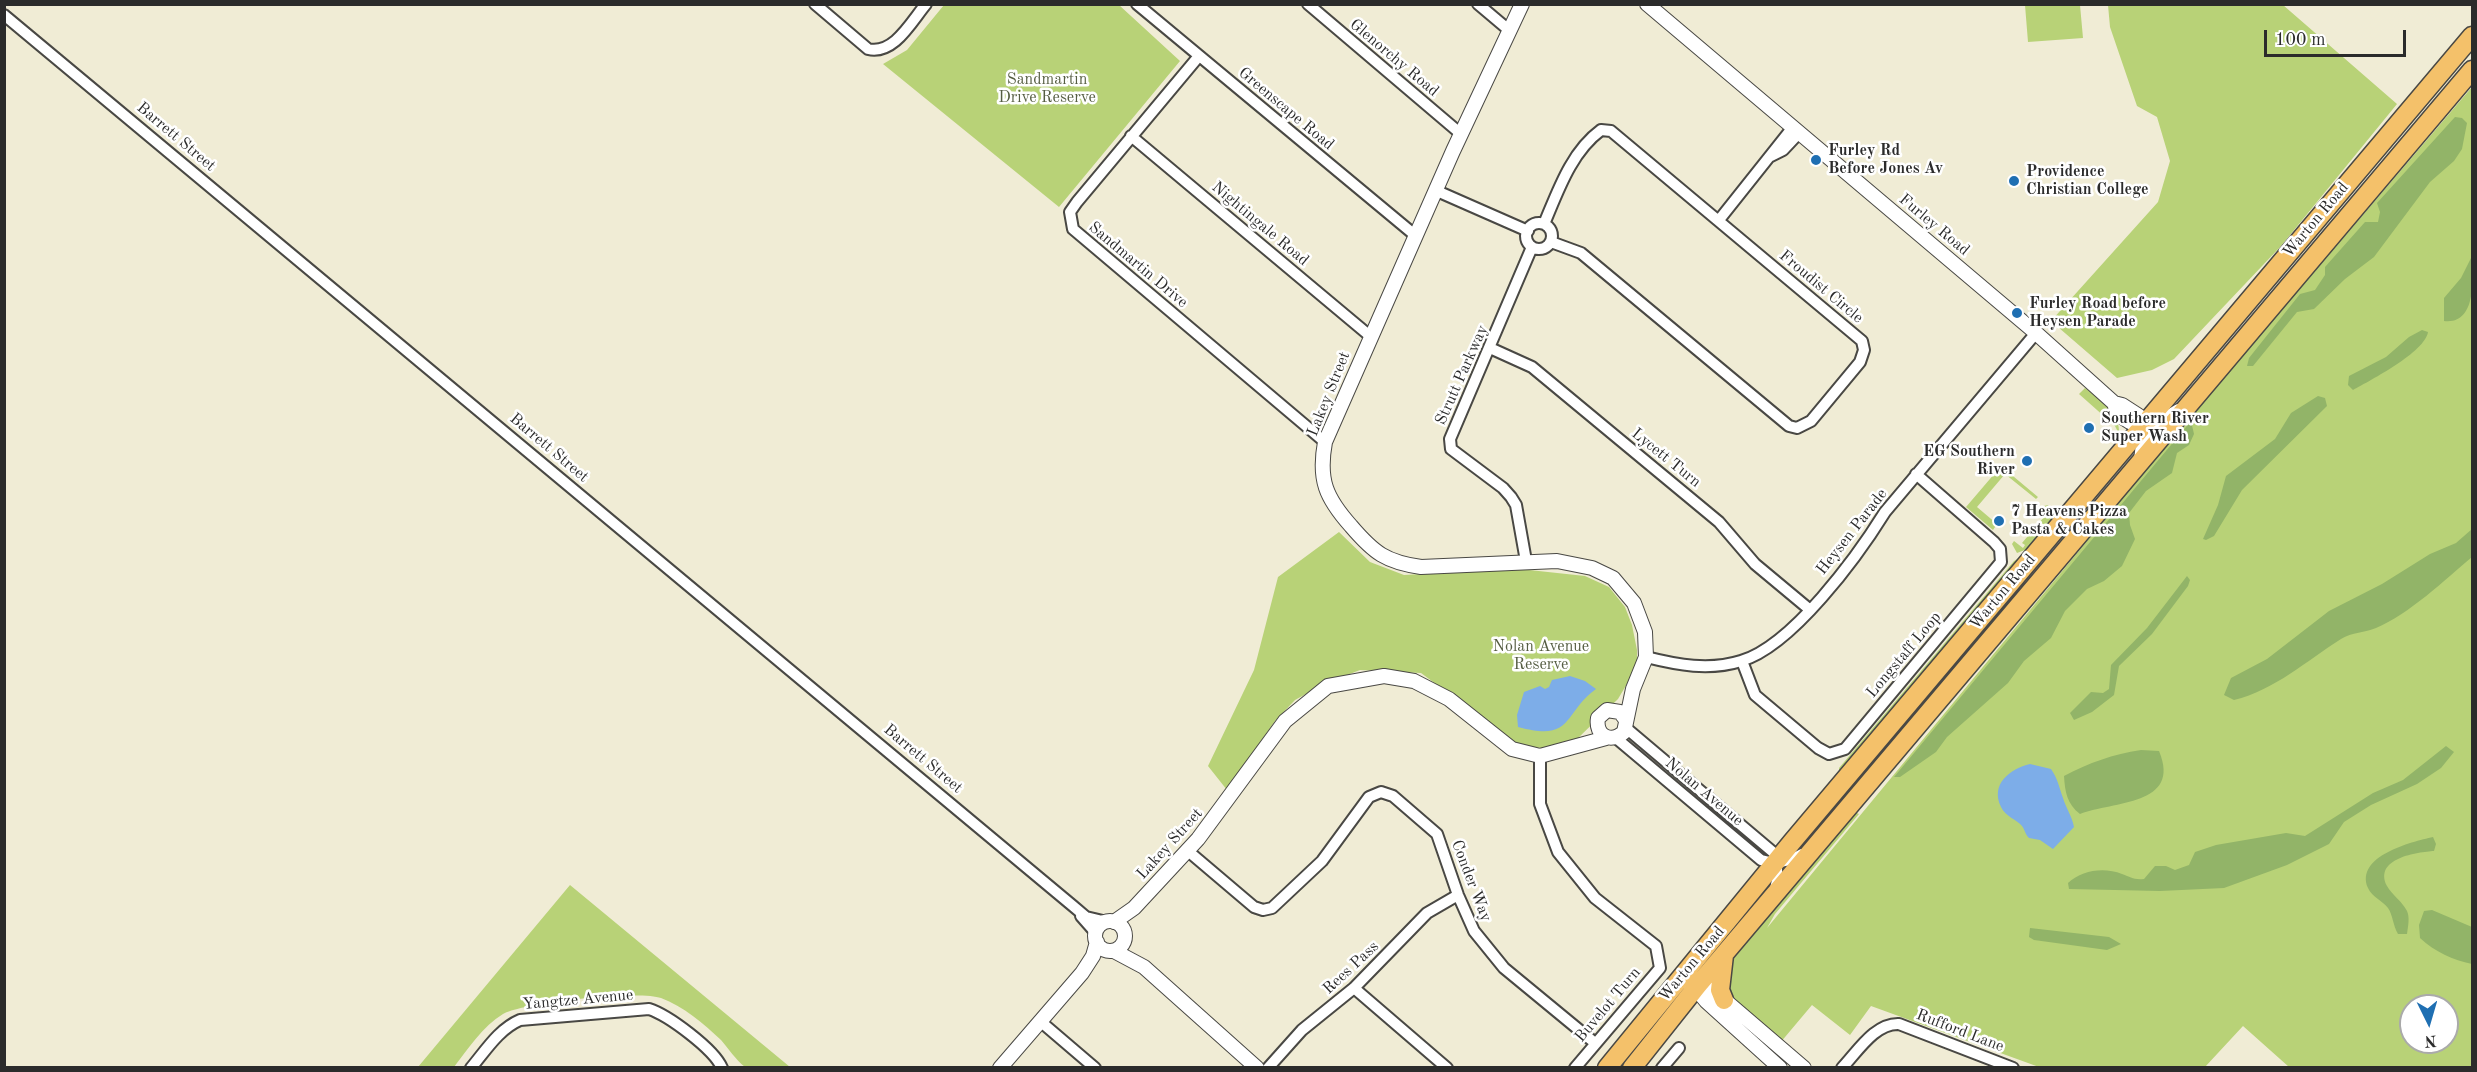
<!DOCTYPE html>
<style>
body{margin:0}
#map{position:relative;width:2477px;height:1072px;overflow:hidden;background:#f0ecd5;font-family:"Old Standard TT",serif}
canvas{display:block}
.frame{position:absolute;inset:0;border:6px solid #2b2b2b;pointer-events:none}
.north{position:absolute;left:2399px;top:994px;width:60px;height:60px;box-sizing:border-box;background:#fff;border:2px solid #aaa;border-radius:50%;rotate:175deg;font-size:16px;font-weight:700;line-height:24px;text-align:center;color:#2b2b2b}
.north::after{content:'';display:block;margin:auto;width:21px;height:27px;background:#1f6fb2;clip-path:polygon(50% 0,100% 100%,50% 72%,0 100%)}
.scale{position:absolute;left:2264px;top:30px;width:142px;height:27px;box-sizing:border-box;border:3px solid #2b2b2b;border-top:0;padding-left:8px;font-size:18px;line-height:21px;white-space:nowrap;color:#2b2b2b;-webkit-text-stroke:4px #fff;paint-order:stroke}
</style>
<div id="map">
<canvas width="2477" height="1072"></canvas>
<div class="frame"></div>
<div class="north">N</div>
<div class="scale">100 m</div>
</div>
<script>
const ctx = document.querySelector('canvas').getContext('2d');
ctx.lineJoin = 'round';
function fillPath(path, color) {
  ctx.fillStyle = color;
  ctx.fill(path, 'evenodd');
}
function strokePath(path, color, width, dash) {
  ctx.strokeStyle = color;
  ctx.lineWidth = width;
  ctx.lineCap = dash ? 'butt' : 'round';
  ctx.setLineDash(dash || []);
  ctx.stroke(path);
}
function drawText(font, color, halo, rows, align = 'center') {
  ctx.font = font + ' "Old Standard TT",serif';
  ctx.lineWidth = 5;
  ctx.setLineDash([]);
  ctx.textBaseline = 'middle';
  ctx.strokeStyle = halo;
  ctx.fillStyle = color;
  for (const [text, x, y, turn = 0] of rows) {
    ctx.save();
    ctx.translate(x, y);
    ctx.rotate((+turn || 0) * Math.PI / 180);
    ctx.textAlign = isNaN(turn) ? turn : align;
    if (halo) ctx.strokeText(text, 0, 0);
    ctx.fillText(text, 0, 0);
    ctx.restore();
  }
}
fillPath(new Path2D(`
 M944,5H1119L1180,61L1059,207L883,64L907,50Z
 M2025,5H2080L2083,38L2028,42Z
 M2108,5H2283L2397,104L2281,246L2174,359L2152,370L2117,378L2051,321L2158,202L2170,161L2157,117L2137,106L2110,27Z
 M2472,87V1067H2289L2243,1026L2205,1067H2039L1871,1006L1850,1035L1812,1005L1780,1043L1729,997L1730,966L1734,958C1775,910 1813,860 1853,811L1859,814L1775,914L1767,928L2164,448ZM2411,1006H2447V1042H2411Z
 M2085,388C2099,399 2121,414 2119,434L2115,426L2079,394Z
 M2001,466L2038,497L2036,499L2005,474L1977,507L1997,524L1993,530L1966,507Z
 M2048,505L2057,516L2030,548L2017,553L2012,544L2014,541L2023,548L2025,545L2022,543L2050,510L2044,506Z
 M1339,532L1370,562L1404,575L1520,569L1585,576L1609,587L1625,607L1632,625L1637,650V667L1618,699L1574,742L1549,749L1518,745L1421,673L1360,670L1324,684L1295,700L1275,721L1227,790L1208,766L1254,670L1278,577Z
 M2031,551L1839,772V768L2014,561Z
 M570,885L790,1067H745C735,1059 729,1049 721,1040C704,1024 683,1006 661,998C639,990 524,1002 503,1014C483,1026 468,1049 454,1067H418Z`), '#b8d277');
fillPath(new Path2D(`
 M2455,117L2462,118L2467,123L2462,149L2454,161L2430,182L2374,257L2345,279L2314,309L2297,312L2253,366H2247L2249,358L2300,294L2315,290L2325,275V267L2365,222H2378L2380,212L2377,203Z
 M2472,256C2473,278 2477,325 2444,321V298L2461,278Z
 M2422,330L2428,332C2425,352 2371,380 2353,390L2348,385L2349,376L2386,357L2409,337Z
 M2318,396L2325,398L2327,406L2242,490L2214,536L2206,540L2203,539L2218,505L2226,476L2275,439L2291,413Z
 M2191,421L2194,434L2189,445L2177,453L2172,473L2146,491L2129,513L2130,525L2135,539L2122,566L2104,581L2087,589L2065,611L2051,638L2024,661L2008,683L1947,737L1936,752L1900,777H1894Z
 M2472,529V557C2446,579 2408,615 2376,628C2365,633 2352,632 2341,639C2306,661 2275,690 2234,700L2224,695L2231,678L2267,659L2329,611L2382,584L2430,554L2456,543Z
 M2187,576L2190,580L2188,586L2152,634L2119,666L2114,695L2092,712L2074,720L2070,713L2091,692L2103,693L2109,689L2111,665L2147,628Z
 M2446,746L2454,752L2441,768L2417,784L2371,805L2344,822L2329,844L2287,865L2224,888L2160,891L2069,889L2068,883C2082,870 2104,867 2122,874C2131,877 2133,880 2144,879L2155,866H2166L2175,870L2189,865L2195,852L2216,845L2286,833L2305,836L2373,793L2403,780Z
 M2141,750L2159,751C2182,806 2113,801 2080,814C2067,804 2065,792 2064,776C2089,763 2113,754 2141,750Z
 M2433,837L2436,844L2434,851C2418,852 2373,858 2387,886C2392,895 2402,901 2407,911C2410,917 2408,927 2407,934H2398C2393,926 2393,915 2388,908C2383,901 2372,897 2368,888C2355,856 2411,842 2433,837Z
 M2432,910L2472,927V964C2453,960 2435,952 2420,938L2419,925L2424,911Z
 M2030,928L2109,937L2121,944L2107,950L2034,940L2029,937Z`), '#92b468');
fillPath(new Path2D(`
 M1570,676L1585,681L1596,689C1562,714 1574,742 1518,727L1517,715L1524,692L1540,686L1545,689L1549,687L1552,680Z
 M2030,764L2051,769C2058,779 2059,787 2063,798C2066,808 2072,816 2074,827L2053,849L2040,840L2029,838C2025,834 2025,830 2022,826C2016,819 2006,817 2001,807C1990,784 2010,769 2030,764Z`), '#7dade8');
const minor = new Path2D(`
 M815,4L868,49C894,55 911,22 926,4
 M1137,4L1416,236
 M1308,4L1461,134
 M1478,4L1510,31
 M4,15L1073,906L1086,917L1107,922
 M1199,56L1077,202L1070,212L1073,229L1325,442
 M1131,136L1370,336
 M1771,156L1783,150L1799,133
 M1437,191L1528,231
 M1719,220L1793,127
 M1526 236a13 13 0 1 1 26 0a13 13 0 1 1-26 0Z
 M1544,224C1558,191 1571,152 1601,130L1611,131L1862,341L1864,350L1860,362L1811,421L1797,428L1789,426L1581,253L1551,242
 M1490,348L1532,367L1719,522L1755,564L1809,609
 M1526,561L1516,505L1511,497L1503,488L1451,449L1450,439L1532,247
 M1646,657C1678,665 1709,671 1741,661C1792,646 1857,557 1885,512L2036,333
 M1742,661L1755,695L1818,748L1829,754L1845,749L2001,562L2000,549L1994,542L1916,474
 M1626,728L1774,853C1777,866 1779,876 1775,889
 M1616,738L1761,860C1776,865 1789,862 1802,854
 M1540,756V804L1558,852L1595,898L1656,946L1660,968L1575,1068
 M1188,851L1254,907L1263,910L1272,908L1322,861L1369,797L1381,792L1393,796L1437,834L1458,895L1474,931L1504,968L1595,1043
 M1081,916L1096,933
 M1354,988L1447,1068
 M1040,1021L1095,1068
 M471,1068C486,1050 499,1029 520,1020L649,1009C668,1015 714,1049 722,1068
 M1268,1068L1302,1030L1354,988L1427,913L1458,895
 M1662,1068L1679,1048
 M1842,1068C1858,1051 1875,1023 1899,1024L2013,1068`);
const tertiary = new Path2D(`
 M1522,4L1453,151L1325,442C1318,480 1326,498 1351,526C1374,553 1386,562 1421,567L1557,561L1592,568L1613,578L1634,603L1645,632L1646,657L1633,689L1624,732C1611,744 1595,736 1598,718L1607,710L1620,712L1626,720
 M1647,4L2036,333L2114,403L2122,405L2139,416L2144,436L2141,460
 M2114,403C2116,411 2118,414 2125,419C2142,432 2162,422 2179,411
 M1095 936a15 15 0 1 1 30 0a15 15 0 1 1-30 0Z
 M1114,922L1134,908L1198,839L1285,721L1328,686L1384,676L1414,681L1449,699L1512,749L1540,756L1606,738
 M1114,951L1144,967L1257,1068
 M1697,979L1701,995L1706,1001L1780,1068
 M1691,986L1706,984L1804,1068
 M1000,1068L1082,973L1093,956L1097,942`);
const primary = new Path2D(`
 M1724,1000L1720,990L1724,955
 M1607,1068L1792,842L2472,36
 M1632,1068L1698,985L2472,70`);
strokePath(minor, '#494844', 14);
strokePath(tertiary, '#494844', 16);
strokePath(primary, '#494844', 21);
strokePath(minor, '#fff', 10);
strokePath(tertiary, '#fff', 14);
strokePath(primary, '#f4c16a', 18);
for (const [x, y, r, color] of [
 [1816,160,6,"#1f6fb2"],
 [2014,181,6,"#1f6fb2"],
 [2017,313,6,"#1f6fb2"],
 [2089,428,6,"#1f6fb2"],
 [2027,461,6,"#1f6fb2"],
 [1999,521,6,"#1f6fb2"]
]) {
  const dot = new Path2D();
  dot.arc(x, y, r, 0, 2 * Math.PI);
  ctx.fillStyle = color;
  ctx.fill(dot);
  strokePath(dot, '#fff', 2);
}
drawText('16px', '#2b2b2b', '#fff', [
 ["Glenorchy Road",1394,58,40],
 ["Greenscape Road",1286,109,40],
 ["Barrett Street",176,137,40],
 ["Warton Road",2316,220,-50],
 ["Nightingale Road",1260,224,40],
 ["Furley Road",1934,225,40],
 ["Sandmartin Drive",1138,265,40],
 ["Froudist Circle",1821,287,40],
 ["Strutt Parkway",1462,375,-66],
 ["Lakey Street",1329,394,-68],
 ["Barrett Street",549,448,40],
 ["Lycett Turn",1666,458,39],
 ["Heysen Parade",1852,532,-52],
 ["Warton Road",2003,592,-50],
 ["Longstaff Loop",1904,655,-50],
 ["Barrett Street",923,759,40],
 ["Nolan Avenue",1704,792,40],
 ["Lakey Street",1170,844,-48],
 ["Conder Way",1471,881,69],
 ["Warton Road",1692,964,-50],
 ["Rees Pass",1351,968,-43],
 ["Yangtze Avenue",578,1000,-5],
 ["Buvelot Turn",1608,1005,-50],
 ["Rufford Lane",1960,1031,21]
]);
drawText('16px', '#555d42', '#fff', [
 ["Sandmartin",1047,80],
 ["Drive Reserve",1047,98],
 ["Nolan Avenue",1541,647],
 ["Reserve",1541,665]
]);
drawText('bold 16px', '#2b2b2b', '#fff', [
 ["Furley Rd",1828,151],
 ["Before Jones Av",1828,169],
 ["Providence",2026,172],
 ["Christian College",2026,190],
 ["Furley Road before",2029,304],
 ["Heysen Parade",2029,322],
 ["Southern River",2101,419],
 ["Super Wash",2101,437],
 ["EG Southern",2015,452,"right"],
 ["River",2015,470,"right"],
 ["7 Heavens Pizza",2011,512],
 ["Pasta & Cakes",2011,530]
], 'left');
</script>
